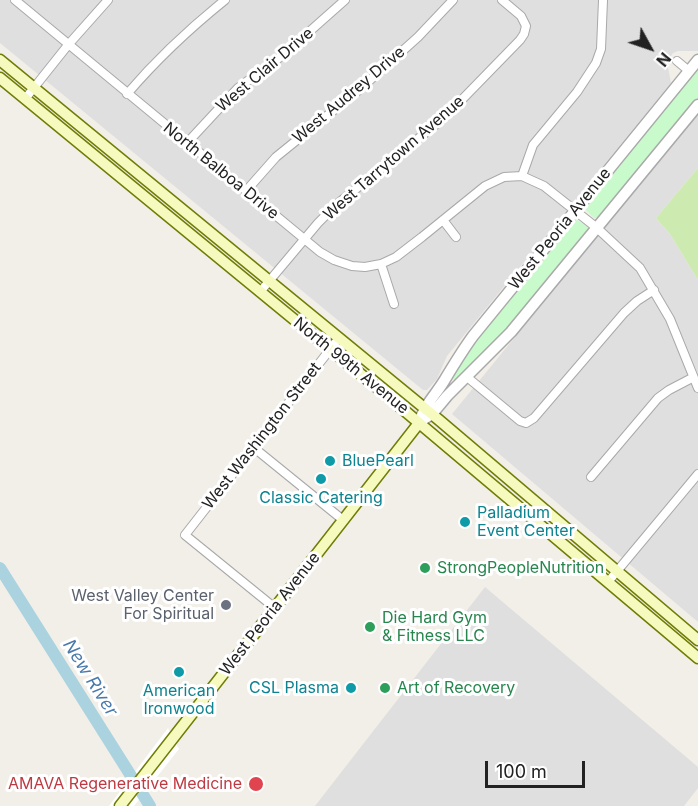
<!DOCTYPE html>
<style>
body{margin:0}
#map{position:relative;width:698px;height:806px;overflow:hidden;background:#f2efe9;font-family:Inter,sans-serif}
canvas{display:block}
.north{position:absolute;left:620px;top:18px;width:60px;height:60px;-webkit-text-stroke:4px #fff;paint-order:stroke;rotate:130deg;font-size:16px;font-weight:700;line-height:24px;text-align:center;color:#222}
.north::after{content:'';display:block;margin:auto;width:21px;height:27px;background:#222;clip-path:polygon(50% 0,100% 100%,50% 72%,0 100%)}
.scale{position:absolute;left:485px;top:761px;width:100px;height:27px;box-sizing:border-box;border:3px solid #222;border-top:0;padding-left:8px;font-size:18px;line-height:21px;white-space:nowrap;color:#222;-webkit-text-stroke:4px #fff;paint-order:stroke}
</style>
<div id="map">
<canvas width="698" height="806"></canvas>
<div class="north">N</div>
<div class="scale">100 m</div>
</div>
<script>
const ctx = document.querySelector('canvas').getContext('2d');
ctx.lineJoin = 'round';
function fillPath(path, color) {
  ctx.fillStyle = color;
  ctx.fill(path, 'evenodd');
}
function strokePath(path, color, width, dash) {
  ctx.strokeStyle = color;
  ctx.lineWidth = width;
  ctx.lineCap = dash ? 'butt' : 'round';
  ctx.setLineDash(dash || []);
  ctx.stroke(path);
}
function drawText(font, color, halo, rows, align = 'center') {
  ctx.font = font + ' Inter,sans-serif';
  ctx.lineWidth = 6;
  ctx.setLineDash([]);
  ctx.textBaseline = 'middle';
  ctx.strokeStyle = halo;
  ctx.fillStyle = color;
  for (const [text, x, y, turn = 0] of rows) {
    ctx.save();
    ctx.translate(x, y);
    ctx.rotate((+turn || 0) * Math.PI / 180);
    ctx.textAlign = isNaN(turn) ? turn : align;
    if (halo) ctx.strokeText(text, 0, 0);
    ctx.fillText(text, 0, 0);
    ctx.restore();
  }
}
fillPath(new Path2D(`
 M0,0H698V51H678L673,53L669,59L668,67L671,83L447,356L437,379L427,390H423L0,43Z
 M698,113V168L656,218L670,234L698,280V622L452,414Z
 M485,587L698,767V788L684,806H315Z`), '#e0dfdf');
fillPath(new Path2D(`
 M698,168V280L670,234L656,218Z`), '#cdebb0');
fillPath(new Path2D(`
 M698,66V99L601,217L594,218L585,209V206Z
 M575,219L587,226L589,230L510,329L455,381L453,379L454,373L490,319Z`), '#c8facc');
fillPath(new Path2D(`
 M168,728L179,749L134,806H109Z`), '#fff');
strokePath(new Path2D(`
 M0,568L150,806`), '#aad3df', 12);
const minor = new Path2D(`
 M15,0L320,252L334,260L352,266L365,267L381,264L396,257L422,237L485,186L504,177L522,176L544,186L597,228L640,268L670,319L698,388
 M677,61L689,71
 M127,94C157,59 189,29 225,0
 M25,99L68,45L108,0
 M187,143L238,88L283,55L345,0
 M522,176L533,145L577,92L596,63L601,49L603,0
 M246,191L276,157L360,89L418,37L453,0
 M443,220L456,237
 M381,264L394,304
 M260,292L318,223L336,205L445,117L520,40L524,34L526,26L521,16L502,0
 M467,377L520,421L526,423L534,418L624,313L637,301L654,290
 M253,447L343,520
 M591,477L658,398L669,390L692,378
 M608,582L698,474
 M275,608L185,535L339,338`);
const tertiary = new Path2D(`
 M424,419L432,414L447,396L511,332L698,105
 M419,423C425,404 434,397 444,381C453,366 462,351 473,336L698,60`);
const secondary = new Path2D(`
 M0,60L439,420L698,640
 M0,78L380,390L698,658
 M120,806L419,423`);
strokePath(minor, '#a9a9a9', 10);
strokePath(tertiary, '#a9a9a9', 13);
strokePath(secondary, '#707d05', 13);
strokePath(minor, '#fff', 8);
strokePath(tertiary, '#fff', 10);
strokePath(secondary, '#f7fabf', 10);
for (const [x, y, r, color] of [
 [330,461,6,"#0f9aa8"],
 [321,479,6,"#0f9aa8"],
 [465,522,6,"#0f9aa8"],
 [425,568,6,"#2e9e5b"],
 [226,605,6,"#6b7280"],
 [370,627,6,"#2e9e5b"],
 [179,672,6,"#0f9aa8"],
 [351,688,6,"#0f9aa8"],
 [385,688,6,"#2e9e5b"],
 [256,784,8,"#e0444e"]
]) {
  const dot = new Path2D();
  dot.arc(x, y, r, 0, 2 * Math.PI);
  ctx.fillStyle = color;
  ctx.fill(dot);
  strokePath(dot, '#fff', 2);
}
drawText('16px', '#222', '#fff', [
 ["West Clair Drive",265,70,-40],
 ["West Audrey Drive",349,95,-40],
 ["West Tarrytown Avenue",394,158,-41],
 ["North Balboa Drive",221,171,39],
 ["West Peoria Avenue",560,229,-51],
 ["North 99th Avenue",351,366,39],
 ["West Washington Street",262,436,-52],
 ["West Peoria Avenue",270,614,-52]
]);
drawText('16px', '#0d838f', '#fff', [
 ["BluePearl",342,461],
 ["Classic Catering",321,498,"center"],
 ["Palladium",477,513],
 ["Event Center",477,531],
 ["CSL Plasma",339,688,"right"],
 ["American",179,691,"center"],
 ["Ironwood",179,709,"center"]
], 'left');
drawText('16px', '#27864d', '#fff', [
 ["StrongPeopleNutrition",437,568],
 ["Die Hard Gym",382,618],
 ["& Fitness LLC",382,636],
 ["Art of Recovery",397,688]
], 'left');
drawText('16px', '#5b616d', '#fff', [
 ["West Valley Center",214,596],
 ["For Spiritual",214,614]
], 'right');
drawText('16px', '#be3a42', '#fff', [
 ["AMAVA Regenerative Medicine",242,784]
], 'right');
drawText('italic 18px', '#4a7aab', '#fff', [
 ["New River",90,678,58]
]);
</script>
